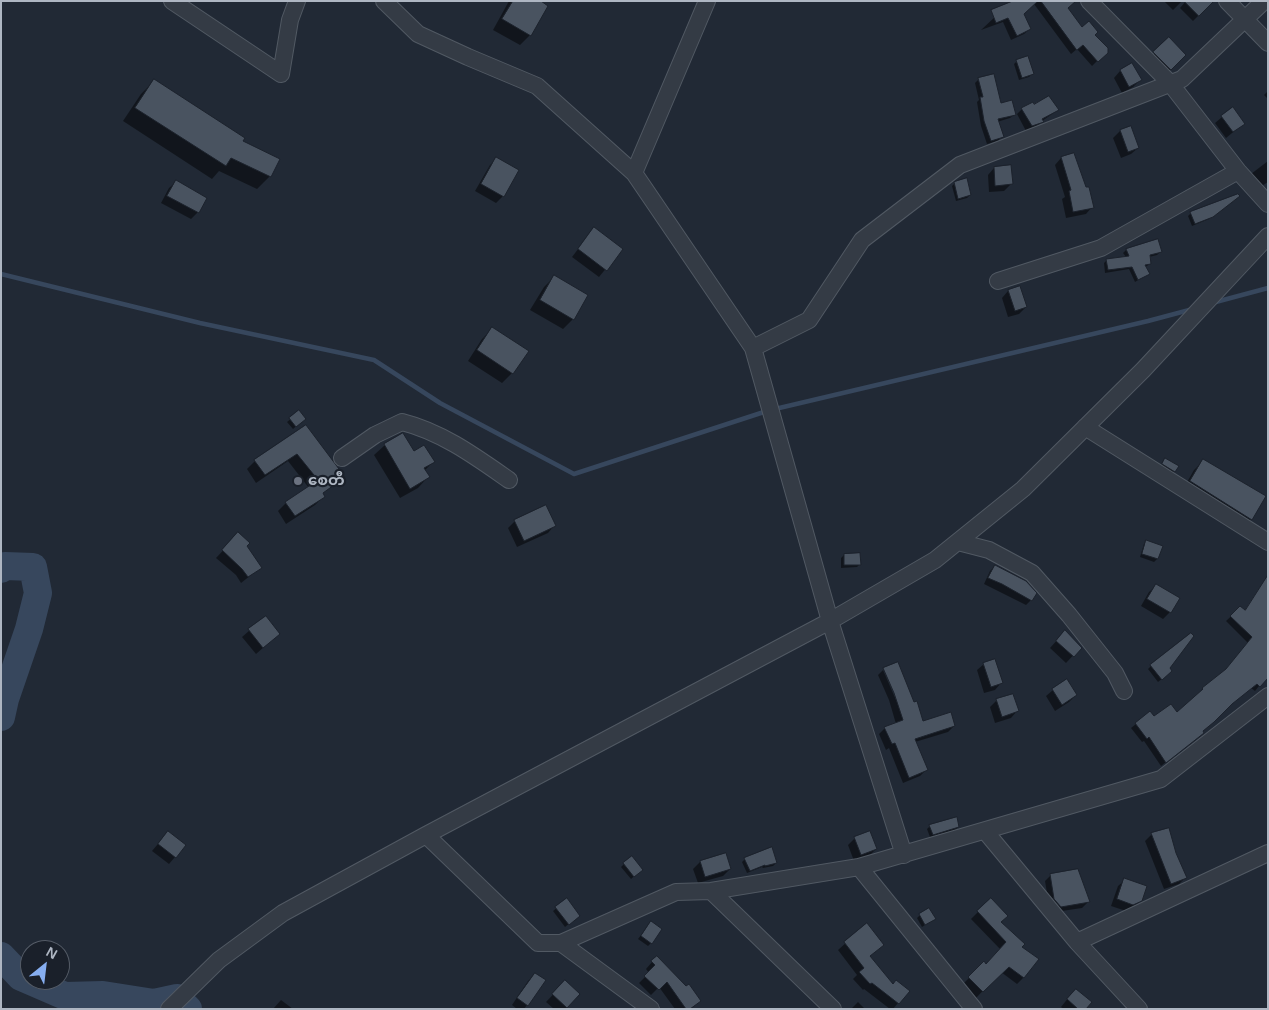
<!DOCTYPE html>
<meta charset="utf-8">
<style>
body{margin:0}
#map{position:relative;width:1269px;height:1010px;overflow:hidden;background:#212935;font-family:Helvetica,sans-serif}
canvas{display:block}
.frame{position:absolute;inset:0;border:2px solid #aeb6c2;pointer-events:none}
.north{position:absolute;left:20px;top:940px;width:50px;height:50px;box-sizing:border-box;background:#1a202a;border:1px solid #555c67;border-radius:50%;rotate:29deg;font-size:14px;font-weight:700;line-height:20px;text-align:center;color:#aeb6c2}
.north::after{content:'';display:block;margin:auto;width:18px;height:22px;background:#86aef0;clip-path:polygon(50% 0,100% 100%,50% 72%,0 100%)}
</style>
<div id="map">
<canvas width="1269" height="1010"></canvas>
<div class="frame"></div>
<div class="north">N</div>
</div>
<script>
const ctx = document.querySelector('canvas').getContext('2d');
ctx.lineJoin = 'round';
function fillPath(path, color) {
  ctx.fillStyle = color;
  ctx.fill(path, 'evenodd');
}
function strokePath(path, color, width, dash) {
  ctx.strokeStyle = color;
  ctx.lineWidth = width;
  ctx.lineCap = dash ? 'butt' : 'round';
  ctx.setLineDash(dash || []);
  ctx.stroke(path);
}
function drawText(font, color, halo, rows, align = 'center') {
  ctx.font = font + ' Helvetica,"Noto Sans Myanmar",sans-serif';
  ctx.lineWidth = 4.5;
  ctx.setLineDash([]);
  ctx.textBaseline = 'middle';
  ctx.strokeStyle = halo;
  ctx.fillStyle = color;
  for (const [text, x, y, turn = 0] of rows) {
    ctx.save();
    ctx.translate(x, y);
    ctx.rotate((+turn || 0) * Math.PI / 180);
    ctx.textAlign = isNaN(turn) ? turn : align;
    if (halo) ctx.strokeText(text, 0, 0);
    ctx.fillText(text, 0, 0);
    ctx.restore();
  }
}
fillPath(new Path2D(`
 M509,1H538L530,35L520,45L493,30Z
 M1012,1H1068L1066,9L1081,28L1094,35L1106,52L1092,66L1077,49L1071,54L1034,4L1023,14L1030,29L1024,34L1011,40L1003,22L981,30Z
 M1164,1H1182L1173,10Z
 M1186,1L1209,5L1193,21L1180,8Z
 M1169,39L1184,55L1164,76L1148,60Z
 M1017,61L1032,74L1029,77L1019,80L1014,64Z
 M1132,65L1140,80L1133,87L1122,93L1114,78L1120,71Z
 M979,79L1000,104L1015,114L1010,118L997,122L1002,136L998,141L987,144L981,126L977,102L979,100L975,83Z
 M154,81L241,141L270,176L257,189L219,171L212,179L123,121L141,94Z
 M1268,91V99L1264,95Z
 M1034,106L1058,110L1042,121L1037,126L1026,131L1017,114L1022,109Z
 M1222,117L1243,124L1226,138L1215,123Z
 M1130,128L1138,148L1131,154L1121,158L1113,138L1120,131Z
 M1061,158L1092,207L1086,214L1066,218L1062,199L1065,197L1055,165Z
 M497,159L503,196L496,203L475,191L490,165Z
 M1268,161V182L1260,187L1251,174Z
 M994,168L1011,184L1004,191L989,192L988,175Z
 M176,182L205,198L198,212L191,219L161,203L169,188Z
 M955,183L970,195L967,198L956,201L952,186Z
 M1235,199L1209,219L1192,226L1188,216L1191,213Z
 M588,236L622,249L599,277L572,257Z
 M1126,250L1160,252L1157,255L1149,257L1150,264L1145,267L1148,274L1135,282L1129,269L1105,273L1104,263L1107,260L1126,257L1123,253Z
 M555,276L573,319L563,329L530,310L544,287Z
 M1019,288L1026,307L1019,314L1008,317L1002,298L1008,291Z
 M493,328L512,373L502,383L468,361L482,339Z
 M299,412L301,422L293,429L287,422Z
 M305,426L343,476L322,494L324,496L315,505L286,524L278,511L286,503L309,488L288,461L256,483L247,469L255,461Z
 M385,445L414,453L433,462L424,471L428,477L418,488L400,498L374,455Z
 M1166,460L1174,471L1171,474L1160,467Z
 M1203,461L1251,519L1242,528L1182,491L1194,470Z
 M515,521L554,526L548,533L517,547L508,528Z
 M232,541L246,546L260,568L241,583L236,575L216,558Z
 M1147,541L1161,547L1157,559L1154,562L1140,557L1144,544Z
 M844,555L860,564L857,567L841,568V558Z
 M995,566L1031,600L1026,605L984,584L990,571Z
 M1156,586L1170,612L1163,619L1141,606L1149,592Z
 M1261,587L1259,686L1255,691L1251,688L1227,708L1202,731L1198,737L1161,766L1144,741L1142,742L1131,728L1136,724L1154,717L1176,714L1199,694L1203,688L1224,672L1248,643L1226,621L1240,608L1244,611Z
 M265,617L279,634L256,654L242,637Z
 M1058,639L1080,648L1066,663L1050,648Z
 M897,664L913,704L916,703L922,722L950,714L954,726L948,732L915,742L926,770L920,776L903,783L889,748L886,750L879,734L885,728L896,724L889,700L878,675L884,669ZM883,670H886L898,699L896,700Z
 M984,664L1001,683L995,690L984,693L977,670Z
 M1151,666L1168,668V674L1158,682L1148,669Z
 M1053,690L1076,695L1069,702L1055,711L1046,696Z
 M997,700L1017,711L1011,718L995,723L990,707Z
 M930,826L958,827L955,830L930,837L927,829Z
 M168,832L175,857L169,864L152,851Z
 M1152,834L1175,853L1186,877L1179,884L1164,889L1145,841Z
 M855,838L876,849L869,856L854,861L848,845Z
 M725,855L730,869L723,876L698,883L693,869L700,862Z
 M745,859L776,863L773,866L763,868L762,867L747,873L742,862Z
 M624,864L639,872L631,879L621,867Z
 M1051,875L1088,902L1082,908L1055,912L1049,905L1045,881Z
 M1125,880L1141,900L1134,907L1126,911L1111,906L1118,886Z
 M991,899L1000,923L1020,947L1023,978L1017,984L1001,972L976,998L962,985L984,963L986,965L1000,949L971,919Z
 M567,900L576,918L565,927L553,911Z
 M920,915L934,919L922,927L917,918Z
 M867,924L869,957L893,985L908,991L893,1009H890L864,989L863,990L853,979L857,975L838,950Z
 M648,926L651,943L648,946L638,939Z
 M652,962L700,1001L691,1009H675L659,987L651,995L639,983L649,973L646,969Z
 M535,974L527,1005L524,1009H517L512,1005L528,981Z
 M565,982L578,994L565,1009H554L546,1002Z
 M1069,997L1085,1009H1064L1061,1007Z
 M281,1000L293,1009H273Z
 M858,1002L865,1009H851Z`), '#0007');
strokePath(new Path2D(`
 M1,274L200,323L374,360L440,403L574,474L767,411
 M1212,303L1268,288
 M775,409L1148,321L1193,309`), '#37475d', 4.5);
strokePath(new Path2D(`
 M1,569L5,566L33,567L38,593L29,629L5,699L1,717
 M1,956L21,977L65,996L103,995L154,1003L177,998L188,1009`), '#37475d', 28);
const building = new Path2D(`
 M513,1H541L548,6L531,36L502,19Z
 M1013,1H1038L1024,14L1031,29L1017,36L1008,18L996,23L991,10Z
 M1041,1H1076L1068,8L1082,27L1089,21L1098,32L1095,35L1108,48V53L1098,62L1083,45L1077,50Z
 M1184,1H1214L1199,16Z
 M1169,37L1186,55L1171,70L1153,52Z
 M1028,56L1034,74L1022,78L1016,60Z
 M1132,63L1142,80L1129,87L1120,70Z
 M994,74L1001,103L1012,100L1016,115L998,119L1004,137L991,141L984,121L980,97H983L978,78Z
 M154,79L245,138L243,141L280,159L271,177L231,158L226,166L135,108Z
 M1049,96L1059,110L1042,119L1044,122L1032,126L1021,108L1033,102L1034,104Z
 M1233,107L1245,124L1233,132L1221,116Z
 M1131,126L1139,148L1128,152L1120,130Z
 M1074,153L1086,187H1089L1094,208L1073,212L1069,191L1071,190L1061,157Z
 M496,157L519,170L504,197L481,184Z
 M1011,165L1013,184L995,186L994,167Z
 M967,178L971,195L958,199L954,182Z
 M176,180L207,198L199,213L167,196Z
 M1238,194L1240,196L1213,217L1195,224L1190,212Z
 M594,227L623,249L607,271L578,249Z
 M1158,239L1162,252L1150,255L1151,264L1145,265L1150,274L1138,280L1132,267L1108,270L1106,259L1129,256L1126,249Z
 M554,275L588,295L574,320L540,300Z
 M1020,286L1027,307L1015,311L1008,290Z
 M492,327L529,351L513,374L477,350Z
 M299,410L306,419L296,427L289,418Z
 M306,425L345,477L323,493L325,497L295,516L285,502L318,480L297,454L265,475L254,460Z
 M403,433L414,451L424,445L435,462L424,468L430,477L410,489L384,444Z
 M1165,458L1179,466L1175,472L1162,464Z
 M1203,459L1266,496L1252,520L1190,481Z
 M546,505L556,526L524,541L514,520Z
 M238,532L250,543L247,546L262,568L248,577L242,569L222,550Z
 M1146,540L1163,546L1158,559L1142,554Z
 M860,553L861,565H844V554Z
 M995,565L1026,581L1037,593L1032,601L1002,584L988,578Z
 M1268,575V678L1260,687L1257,684L1232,704L1214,722L1203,731L1204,733L1166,763L1149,737L1147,739L1135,723L1150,711L1154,716L1171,704L1177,712L1203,689L1202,688L1226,669L1252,637L1230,616L1240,606L1245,610Z
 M1156,584L1180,598L1171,613L1147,599Z
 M266,616L280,634L263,648L248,629Z
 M1065,630L1082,648L1074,657L1056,641Z
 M1191,633L1194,636L1170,668L1172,671L1162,680L1150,665Z
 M995,659L1003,683L991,687L983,663Z
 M898,662L914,702L917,701L923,721L951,712L955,726L915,739L928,770L909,778L895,743L892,744L884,727L903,720L894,693L883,668Z
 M1067,679L1077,695L1062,705L1052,689Z
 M1013,694L1019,711L1002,717L996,699Z
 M957,817L959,827L933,835L929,825Z
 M1169,828L1176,853L1187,878L1171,884L1151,833Z
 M168,831L186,845L176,858L158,844Z
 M870,831L877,849L861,855L854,837Z
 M772,847L777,863L765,866V865L750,871L744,858Z
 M726,853L731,869L705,877L700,861Z
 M632,856L643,870L634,877L623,863Z
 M1078,869L1090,902L1061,907L1054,899L1050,874Z
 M1124,878L1147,886L1142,901L1133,905L1117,899Z
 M567,898L580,916L569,925L555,907Z
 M991,898L1008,916L1001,922L1025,944L1022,947L1039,959L1024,978L1009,967L983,992L968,977L984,961L986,964L1006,942L977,911Z
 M929,908L936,919L925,925L919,914Z
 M651,921L662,929L652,944L641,936Z
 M867,923L884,945L870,956L893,984L896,980L910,991L899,1004L872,983L870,984L859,972L864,968L844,942Z
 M657,956L686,986L689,984L701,1001L690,1009H686L667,982L659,990L644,976L655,965L651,961Z
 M535,973L546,980L528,1006L517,998Z
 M565,980L580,994L567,1008L552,994Z
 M1076,989L1092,1002L1086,1009H1078L1067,999Z`);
fillPath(building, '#495360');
strokePath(building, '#1c222c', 1);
const minor = new Path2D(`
 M172,1L281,74L290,20L297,1
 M384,1L418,34L468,57L537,86L634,173
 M707,1L634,173L753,348L830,621L904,855
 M1089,1L1170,83L1238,171L1268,204
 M1227,1L1268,43
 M998,281L1101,248L1238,171
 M753,348L809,320L862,240L960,165L1182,79L1264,1
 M1085,427L1268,542
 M342,458L375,435L402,422C442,432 476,457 509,480
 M958,542L989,550L1032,573L1069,615L1115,673L1124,691
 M985,831L1077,942L1139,1009
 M426,835L538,943H561
 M859,867L974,1009
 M711,891L833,1009
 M1077,942L1268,853
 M169,1009L219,960L283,913L426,835L830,621L935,560L1023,489L1143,370L1268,236
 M651,1009L561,943L676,892L711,891L859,867L1161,779L1268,696`);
strokePath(minor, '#515963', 18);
strokePath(minor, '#343b45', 16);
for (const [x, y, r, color] of [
 [298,481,5,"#6b7280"]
]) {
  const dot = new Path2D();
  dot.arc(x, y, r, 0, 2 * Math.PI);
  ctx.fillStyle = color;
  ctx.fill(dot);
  strokePath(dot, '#1a202a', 2);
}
drawText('bold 15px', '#aeb6c2', '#1a202a', [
 ["စေတီ",308,481]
], 'left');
</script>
